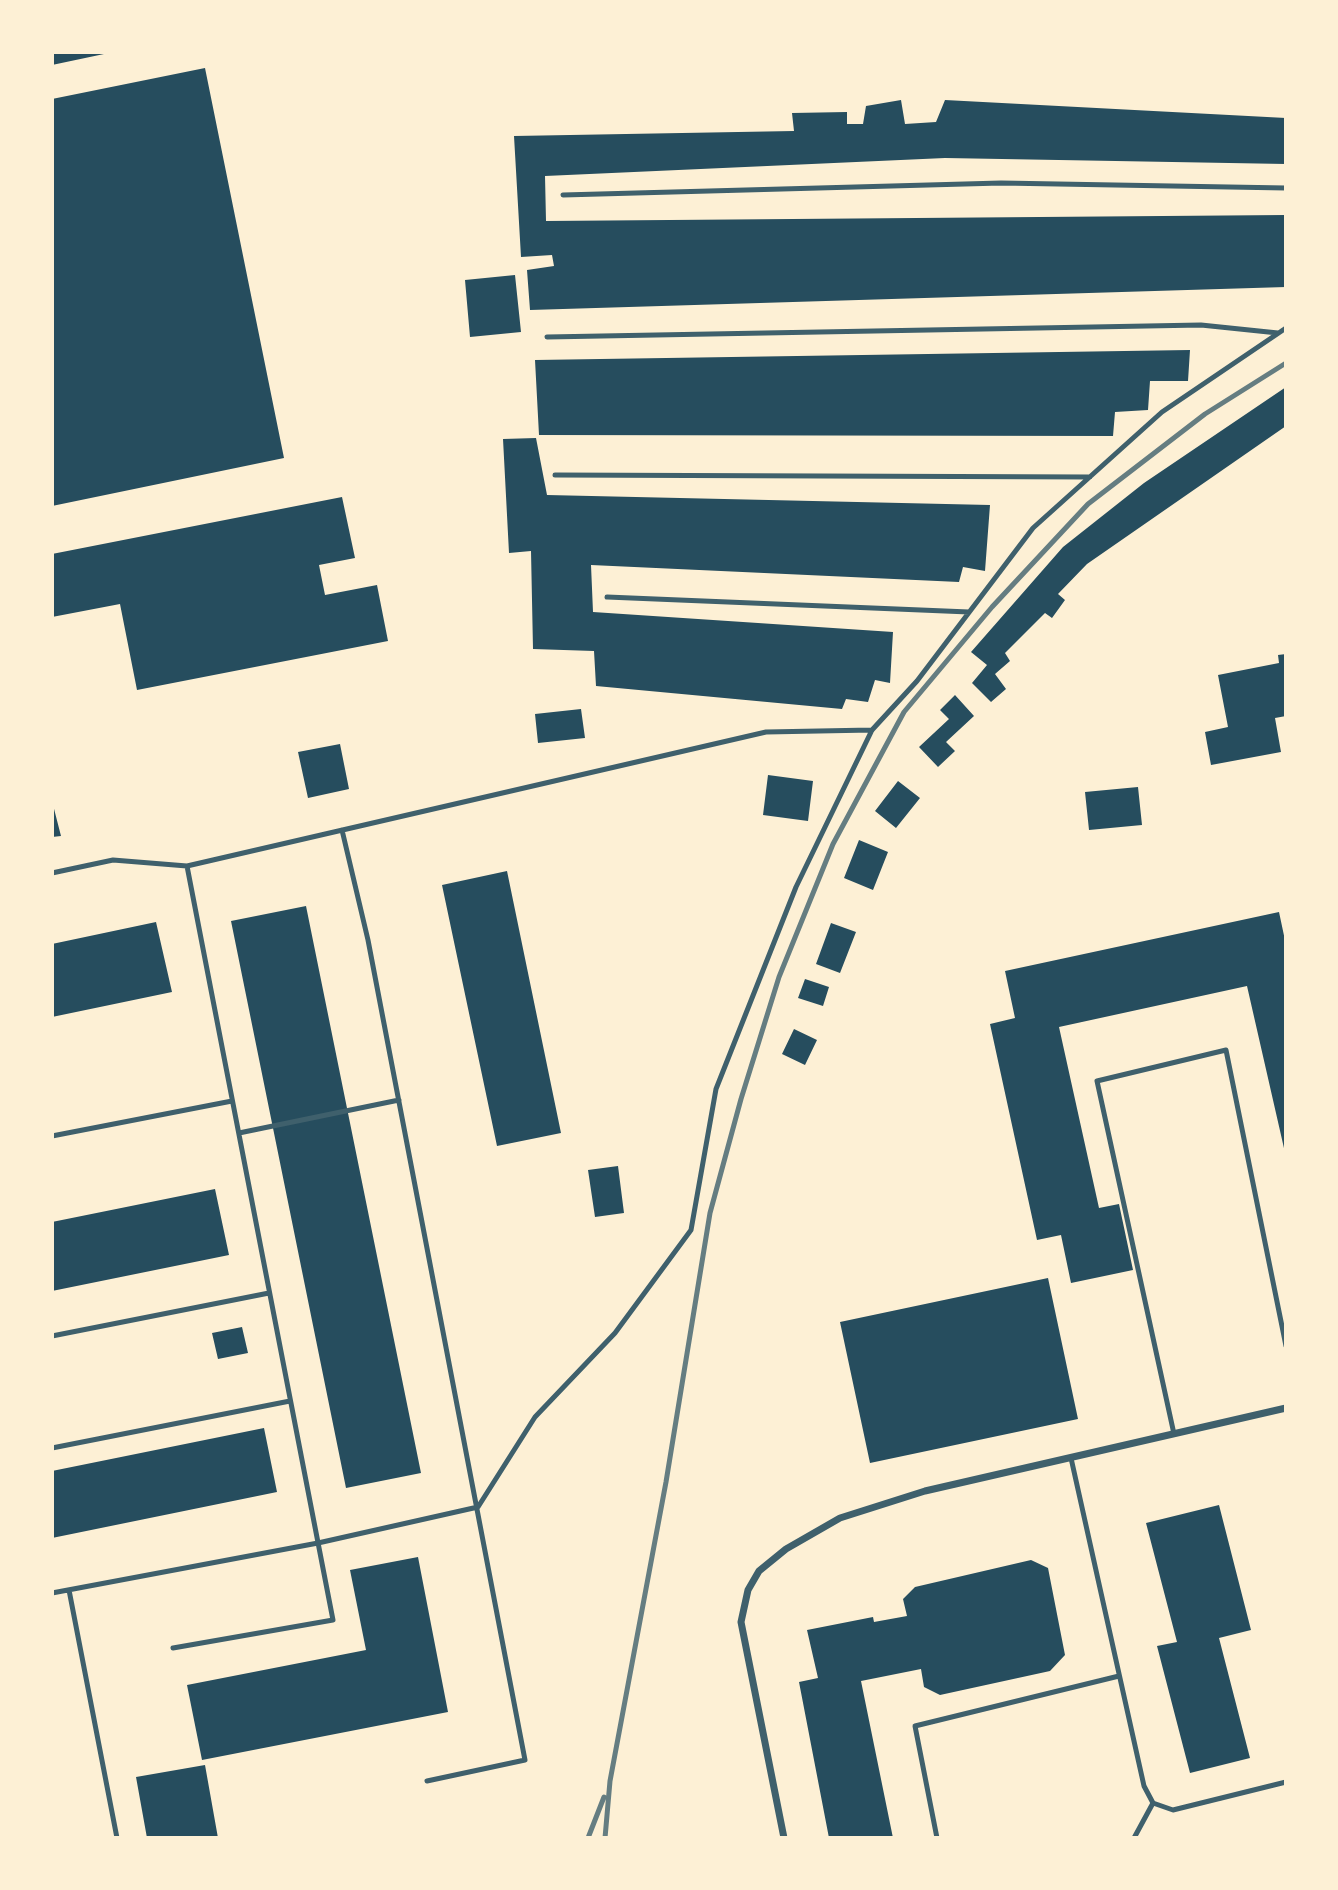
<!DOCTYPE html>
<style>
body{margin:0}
#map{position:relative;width:1338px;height:1890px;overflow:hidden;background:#fdf0d5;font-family:Mulish,sans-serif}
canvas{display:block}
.frame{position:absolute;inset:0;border:54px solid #fdf0d5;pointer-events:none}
</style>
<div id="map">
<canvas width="1338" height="1890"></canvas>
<div class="frame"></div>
</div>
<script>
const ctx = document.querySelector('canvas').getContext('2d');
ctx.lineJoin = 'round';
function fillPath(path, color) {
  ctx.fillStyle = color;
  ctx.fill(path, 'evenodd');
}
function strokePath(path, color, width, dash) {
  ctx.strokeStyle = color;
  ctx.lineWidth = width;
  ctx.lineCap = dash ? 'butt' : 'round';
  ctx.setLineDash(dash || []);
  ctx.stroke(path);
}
fillPath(new Path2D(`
 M52,52H104V54L52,65Z
 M205,68L284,458L52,506V99Z
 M901,100L905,124L936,122L945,100L1286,118V164L945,158L545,176L546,221L1286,215V287L530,310L527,270L554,266L552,255L521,257L514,136L794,131L792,113L847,112V124H863L866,106Z
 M515,275L521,332L470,337L465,280Z
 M1190,350L1188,381H1150L1148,410L1115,412L1113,436L539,435L535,360Z
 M1286,387V426L1087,564L1058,594L1065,600L1052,618L1045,613L1005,653L1010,661L995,674L1006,689L991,702L972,683L987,665L971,652L1063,547L1144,483Z
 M536,438L547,495L990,505L985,571L963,567L959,582L591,565L593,612L893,632L890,683L875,680L868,702L846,699L842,709L596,686L594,651L533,649L531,551L509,553L503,439Z
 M342,497L355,558L319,565L325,595L377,585L388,641L137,690L120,604L52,617V554Z
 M1286,654V716L1275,718L1281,752L1211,765L1205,732L1228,727L1218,675L1279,663L1278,655Z
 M955,695L974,716L946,742L955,751L938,767L919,747L949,719L940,710Z
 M581,709L585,738L538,743L535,714Z
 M340,744L349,789L308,798L298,752Z
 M768,775L813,781L808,821L763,815Z
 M898,781L920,798L896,828L875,811Z
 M1138,787L1142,825L1089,830L1085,792Z
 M52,801L61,836L52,837Z
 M859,840L888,852L873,890L844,878Z
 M507,871L561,1133L497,1146L442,885Z
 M306,906L421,1473L346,1488L231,921Z
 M1279,912L1286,945V1157L1247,986L1059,1027L1099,1208L1119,1204L1133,1270L1071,1283L1061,1235L1037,1240L990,1024L1015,1018L1005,971Z
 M156,922L172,992L52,1017V944Z
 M831,923L856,932L840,973L816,964Z
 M805,979L829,987L823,1006L798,998Z
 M794,1029L817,1040L805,1065L782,1054Z
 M618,1166L624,1213L595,1217L588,1170Z
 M215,1189L229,1255L52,1291V1222Z
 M1048,1278L1078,1419L870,1463L840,1322Z
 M242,1327L248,1353L218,1359L212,1333Z
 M264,1428L277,1492L52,1538V1471Z
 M1219,1505L1251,1630L1219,1638L1250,1758L1190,1773L1157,1646L1177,1642L1146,1523Z
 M418,1557L448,1712L202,1760L187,1685L366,1650L350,1570Z
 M1031,1560L1048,1568L1065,1655L1050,1671L940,1695L924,1687L921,1669L861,1681L893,1838H829L799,1682L818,1678L807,1630L873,1617L874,1622L907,1616L903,1599L915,1587Z
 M205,1765L218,1838H147L136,1777Z`), '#264d5e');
strokePath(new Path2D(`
 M563,195L1001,183L1286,188
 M547,337L1201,325L1278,333
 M555,475L1090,477
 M607,597L969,612
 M342,830L368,940L525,1760L427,1781
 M52,873L113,860L187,866L766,732L872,730
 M239,1133L399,1100
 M52,1136L232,1101
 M52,1336L269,1293
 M1174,1434L1097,1081L1226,1050L1286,1346
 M52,1448L290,1401
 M1071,1458L1144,1786L1153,1803L1173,1810L1286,1782
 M69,1590L117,1838
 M52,1593L318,1543L478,1507L535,1417L615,1333L691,1230L716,1089L796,887L872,730L917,681L1033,528L1162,412L1286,328
 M173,1648L333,1620L187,866
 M937,1838L915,1726L1119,1676
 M1134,1838L1153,1803`), '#3f606c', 5);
strokePath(new Path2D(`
 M784,1838L741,1622L748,1590L759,1571L786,1549L840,1518L925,1491L1286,1408`), '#3f606c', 7);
strokePath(new Path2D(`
 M588,1838L604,1797
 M605,1838L610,1781L666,1482L710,1213L741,1099L779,977L833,844L904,712L992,607L1088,504L1205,414L1286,363`), '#657d81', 5);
</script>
